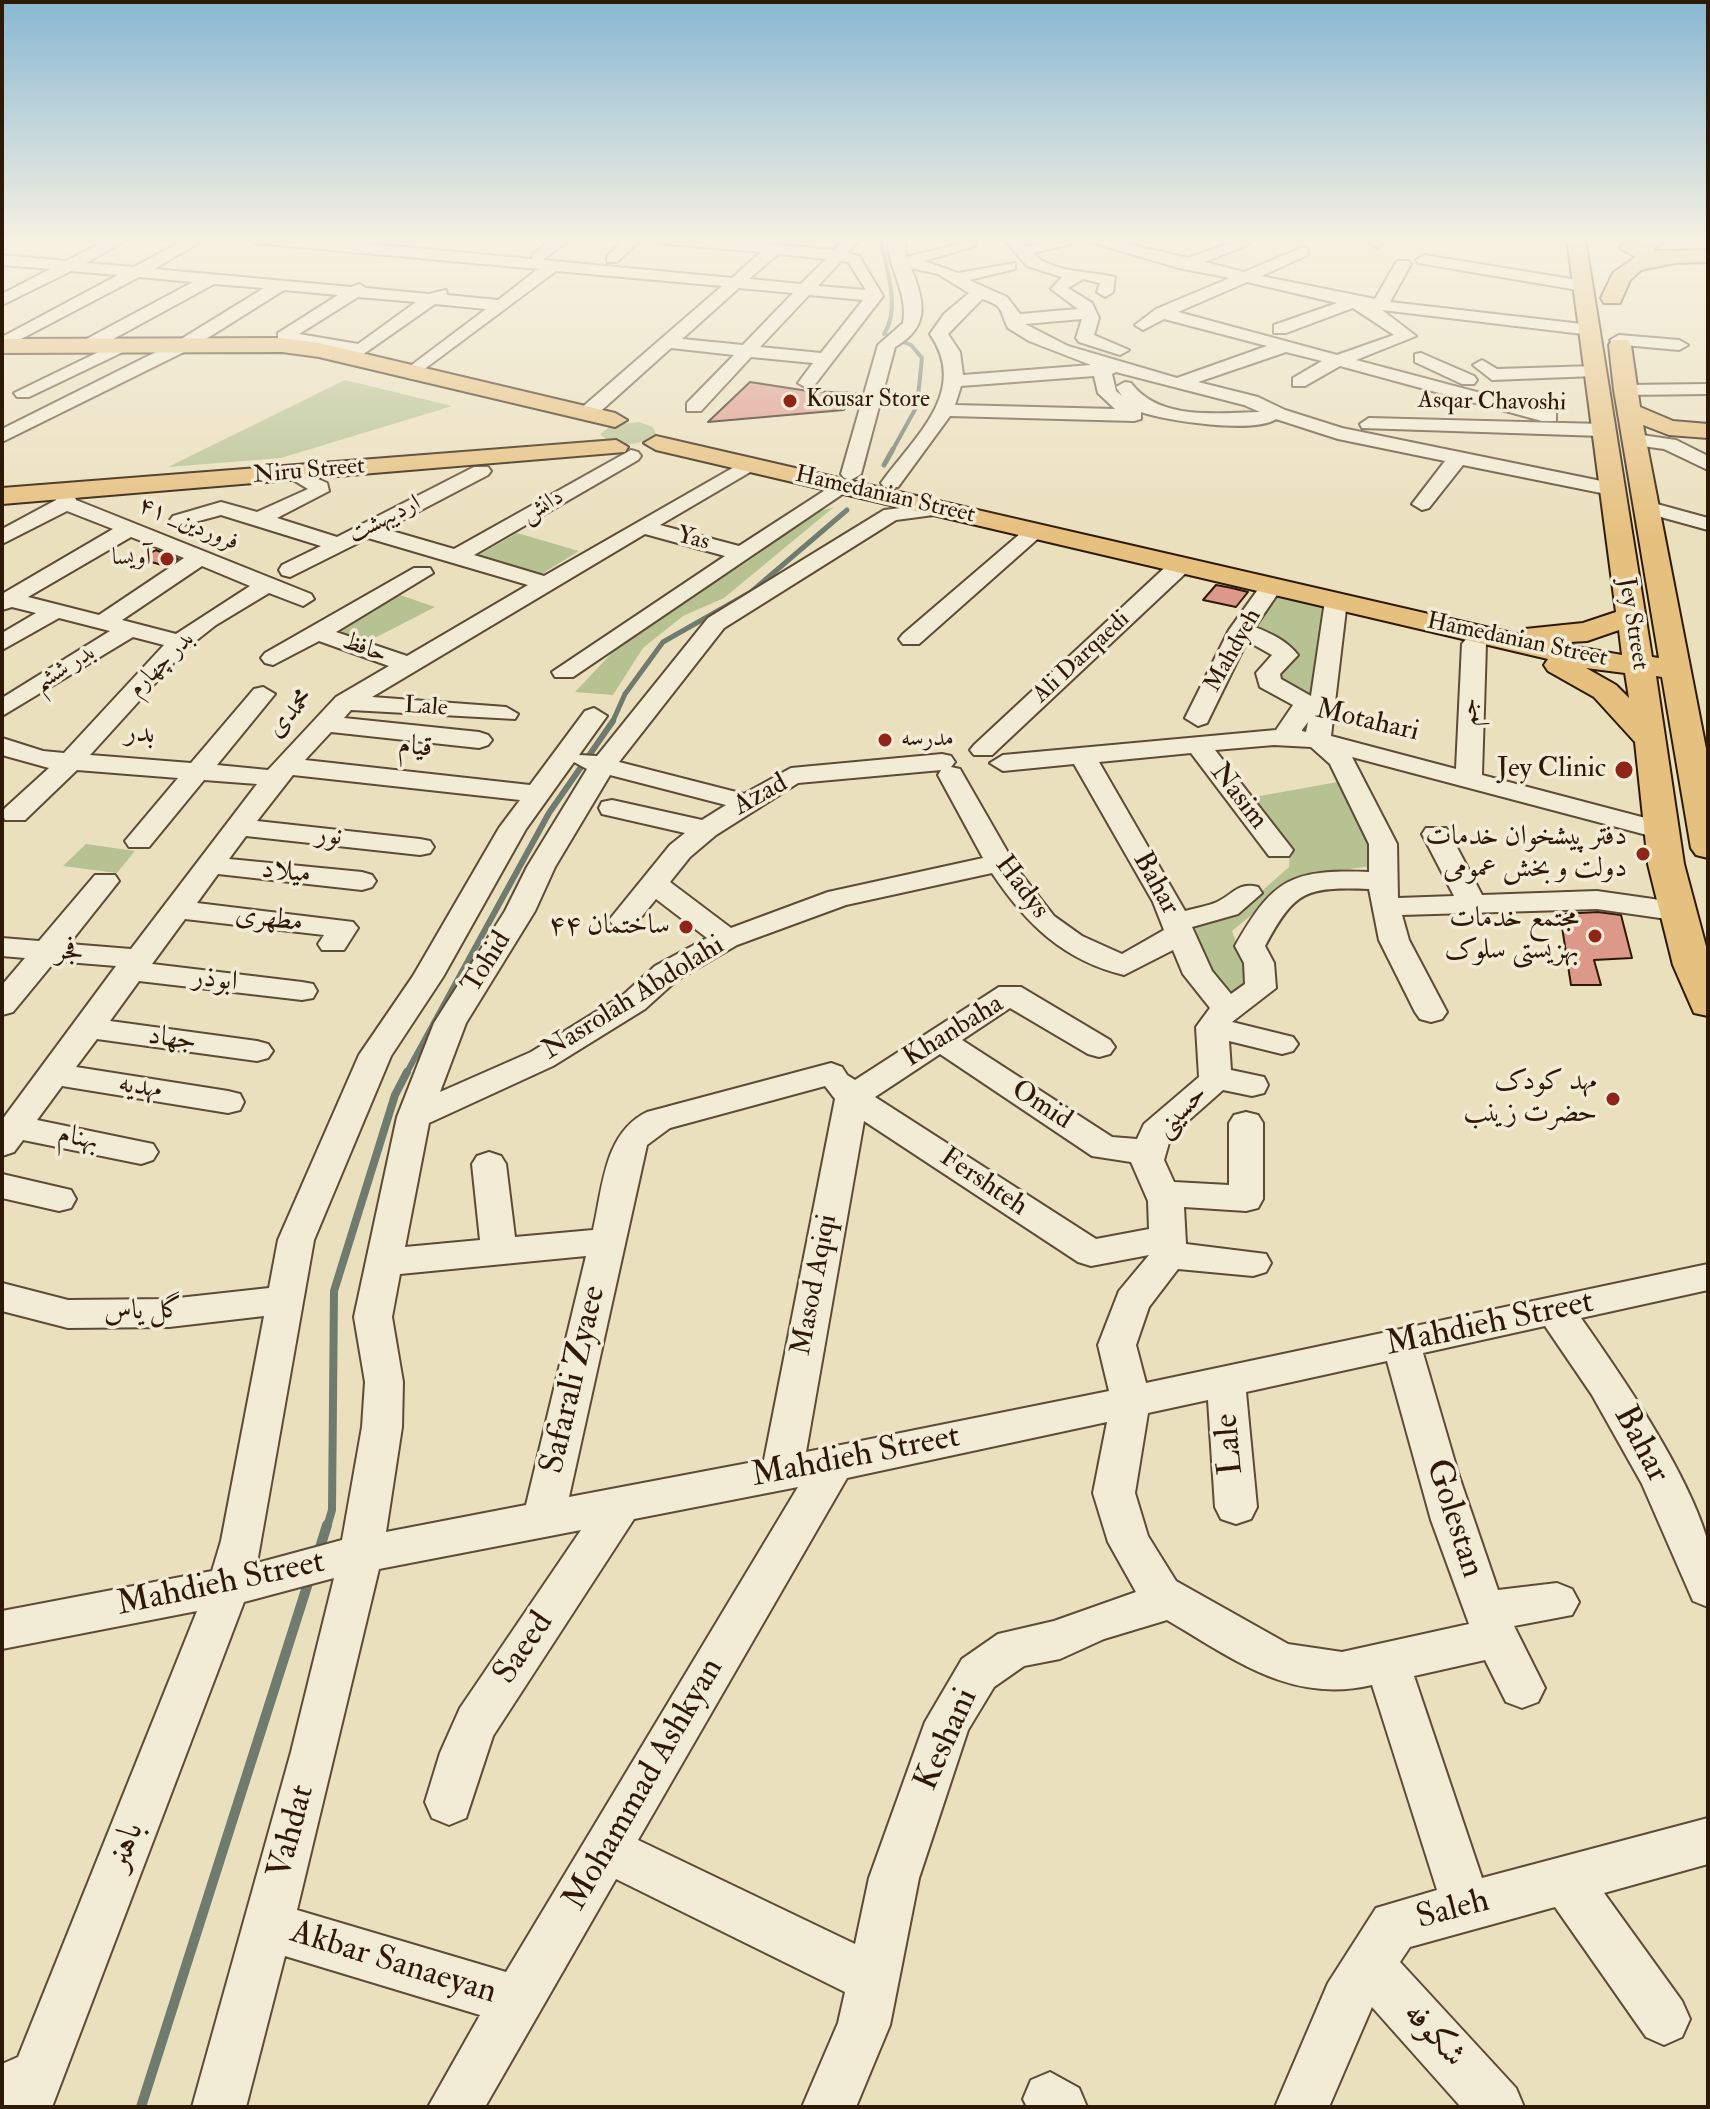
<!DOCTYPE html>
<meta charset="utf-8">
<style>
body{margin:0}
#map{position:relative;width:1710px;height:2109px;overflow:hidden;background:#ebe0be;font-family:"IM FELL Double Pica",serif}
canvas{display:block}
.frame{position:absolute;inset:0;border:4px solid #2e1907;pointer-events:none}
</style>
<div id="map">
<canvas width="1710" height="2109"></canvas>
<div class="frame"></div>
</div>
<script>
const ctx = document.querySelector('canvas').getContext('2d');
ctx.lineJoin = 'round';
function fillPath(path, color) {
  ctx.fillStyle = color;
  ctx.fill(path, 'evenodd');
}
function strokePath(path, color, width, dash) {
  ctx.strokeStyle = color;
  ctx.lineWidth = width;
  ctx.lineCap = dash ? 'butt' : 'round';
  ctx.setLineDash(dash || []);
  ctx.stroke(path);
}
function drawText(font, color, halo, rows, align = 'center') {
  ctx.font = font + ' "IM FELL Double Pica",Amiri,serif';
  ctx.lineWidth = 7;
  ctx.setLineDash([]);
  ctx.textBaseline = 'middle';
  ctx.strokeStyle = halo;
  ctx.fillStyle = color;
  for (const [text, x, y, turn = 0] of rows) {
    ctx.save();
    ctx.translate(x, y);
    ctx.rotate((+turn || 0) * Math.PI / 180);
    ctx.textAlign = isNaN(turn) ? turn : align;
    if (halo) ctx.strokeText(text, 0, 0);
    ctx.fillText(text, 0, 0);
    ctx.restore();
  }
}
fillPath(new Path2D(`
 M345,380L452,406L281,458L168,467Z
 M639,422L653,427L656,434C642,446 613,449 600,434L612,425Z
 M834,507L724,598L683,616L643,648L613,695L575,692L625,639L747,562L817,512Z
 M517,533L579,551L540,575L479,555Z
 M1280,594L1327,605L1317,697L1298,696L1276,677L1284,666L1256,626L1266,604Z
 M400,595L435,607L367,642L338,630Z
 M1343,781L1367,839L1373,866L1300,875L1232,931L1244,962L1245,984L1226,995L1203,954L1195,928L1237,913L1289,867L1290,846L1249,798Z
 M86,844L135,851L117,873L63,866Z`), '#b6c292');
strokePath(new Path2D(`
 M880,238C886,267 901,308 884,334L911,345L922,358L917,406L892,451`), '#6e7b6e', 4);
strokePath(new Path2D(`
 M884,465L893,449
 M612,723L625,694L663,642L751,592L847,510`), '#6e7b6e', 5);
strokePath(new Path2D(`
 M406,1074L549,813L613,721`), '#6e7b6e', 6);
strokePath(new Path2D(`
 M327,1527L332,1510L334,1291L395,1095L407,1072`), '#6e7b6e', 8);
strokePath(new Path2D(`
 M318,1554L327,1525
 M141,2107L310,1577`), '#6e7b6e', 10);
const building = new Path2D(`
 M750,382L808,391L856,393L844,410L708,422Z
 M156,550L178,559L166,566L140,559Z
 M1216,585L1232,588L1248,592L1236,607L1203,600Z
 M1598,912L1621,915L1632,958L1594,960L1601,985H1571L1560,914Z`);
fillPath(building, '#dc9889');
strokePath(building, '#2e1907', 2);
const minor = new Path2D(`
 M111,238H130L86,263L134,267L188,238H207L154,269L351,287L359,284L366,288L429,294L446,290L447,295L498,300L538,269L255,243L248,238H307L532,259L533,254L554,238H571L543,260L732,278L761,252L657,243L650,238H709L834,250L845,238H860L848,253L859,256L883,296L813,387L807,388L798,383L813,363L751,357L701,411H687V403L734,355L671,348L593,418L586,420L577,414L579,410L722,286L556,271L411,379L402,374L405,370L486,309L435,304L352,362L343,357L347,353L278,341V333L338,295L284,290L190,349L2,442V429L178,341L264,288L214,284L93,350H81V342L193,282L139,277L2,349V337L118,275L71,271L2,305V294L50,269L2,265V255L66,261ZM778,254L826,259L801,284L749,279ZM841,261L848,262L866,290L818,286ZM739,288L793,293L743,345L682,339ZM809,295L863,300L821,353L760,347ZM358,297L416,302L358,344L299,334Z
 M626,238H642L617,262H607V256Z
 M889,238H905L906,257L975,240V246L924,261L958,273L1015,263V269L969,280L1007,297L1020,314L1078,309L1051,289L1062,277L1027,266L1003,238H1019L1025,246L1072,238L1071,244L1033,253C1051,273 1090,271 1115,277L1113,292L1105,297L1097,292L1100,283L1083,279L1068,288L1092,303L1099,318L1094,335L1129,350L1120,355L1079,342L1076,338L1082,319L1025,324L1068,346L1177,378L1267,346L1164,319L1143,330L1135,325L1156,309L1230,278L1179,268L1076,238H1103L1188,258L1246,238L1250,242L1247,245L1205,262L1244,272L1303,247L1308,249V255L1261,276L1375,299L1397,261H1409L1411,264L1390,302L1591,325L1600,330L1591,335L1382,310L1416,336L1356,360L1556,413V421H1542L1340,366L1305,386H1293V378L1322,361L1286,352L1198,382L1258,397L1285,410L1342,428L1611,483L1621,489L1611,495L1463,465L1429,508L1422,510L1412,504L1445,461L1338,439L1276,419C1254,434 1167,421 1141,412V419L1134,421L950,416L898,487H884L881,483C914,437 970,392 930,334L944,314L969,293L938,274L911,268C925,302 930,327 895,347L861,474L851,480L844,478L841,474L878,345L903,323C909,290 885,266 889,238ZM1247,282L1337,303L1274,325V333H1286L1353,308L1394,335L1337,355L1178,312ZM982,299C1005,306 999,310 1008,328L1029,341L1091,365L963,375L960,352L948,334ZM1116,372L1244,405L1260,412C1218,413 1159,421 1131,383L1125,382L1116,387L1122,396L1116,391L1112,374ZM1094,376L1098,393L1115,409L955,405L961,386Z
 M1373,238H1390L1377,248L1369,243Z
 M1424,255L1584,281L1592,286L1584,291L1418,263L1416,260Z
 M1619,335L1679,340L1688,345L1679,350L1613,344L1610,340Z
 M117,343L123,344V352L29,397H17L14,393Z
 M1421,353L1474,376L1477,380L1474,384H1462L1415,362V354Z
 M1482,360L1497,369L1595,366L1604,371L1595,376L1492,380L1473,365Z
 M1708,384V394L1625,395L1616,390L1625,385Z
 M1369,418L1602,424L1612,430L1602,436L1362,428L1360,424Z
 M1635,434L1676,440L1708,456V470L1664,449L1628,444L1625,440L1628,436Z
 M631,450L638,452L641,456L638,460L474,555L544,576L750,458L757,460L760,464L757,468L660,525L739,546L830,487L837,485L847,491L573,677H555L552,672L725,556L645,534L372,697L506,707L518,714L515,719L351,710L344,718L479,732L488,735L492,740L488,745L479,748L331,732L305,760L530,785L585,711L594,708L607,716L579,755L597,756L708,618L884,510L942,503L952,509L949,513L896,520L724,628L619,762L744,794L791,768L942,754L951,756L955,762L951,767L960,769L1018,870L1054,916L1082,936L1122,954L1164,930L1153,902L1074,764L1003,771L990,763L1003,755L1276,730L1293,705L1260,687L1256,673L1272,655L1247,641L1207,723L1198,726L1185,718L1229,630L1264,581L1272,579L1283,586L1255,627C1272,634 1286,640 1298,655L1280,674L1281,679L1311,696L1325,601L1336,594L1347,601L1331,736L1456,769L1462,644L1466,639H1482L1486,644L1482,775L1672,825L1676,831L1672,837L1662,839L1352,757L1397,844L1398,898L1454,896L1422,834L1426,828H1446L1450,834L1482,895L1597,891L1681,903L1691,906L1696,912L1691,918L1681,921L1597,909L1402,915L1409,940L1447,1012L1442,1019L1431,1022L1420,1019L1415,1012L1379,940L1369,889C1306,887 1295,890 1265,946L1274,963L1276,988L1232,1022L1293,1037L1298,1044L1293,1051L1282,1054L1229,1041L1231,1070L1264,1077L1268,1085L1264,1093L1252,1096L1223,1090L1171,1136L1164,1160L1174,1182L1229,1185V1123L1234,1115L1246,1112L1258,1115L1263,1123V1199L1258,1208L1246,1211L1184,1207L1186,1244L1266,1254L1271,1263L1266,1272L1253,1276L1178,1269L1149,1307L1136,1345L1146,1383L1708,1264V1290L1581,1318C1623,1378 1686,1469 1707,1539C1710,1558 1708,1586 1708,1607L1693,1601L1642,1484L1592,1395L1545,1326L1423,1353L1459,1476L1498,1590L1557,1583L1572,1589L1579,1602L1572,1615L1514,1626L1545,1688L1538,1702L1522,1708L1506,1702L1485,1660L1414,1676L1482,1878L1708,1818V1864L1604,1893L1682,2001L1690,2019L1682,2037L1664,2045L1646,2037L1555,1907L1410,1947L1400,1962L1516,2088L1524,2107H1461L1372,2007L1329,2107H1275L1328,1983L1376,1908L1437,1890L1372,1685C1290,1704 1234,1659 1167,1620L1104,1639L1060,1659L1024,1666L994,1687L968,1730L919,1878L890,2025L856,2107H802L838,2023L845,1992L616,1879L485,2107H428L480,2015L285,1956L246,2107H192L291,1752L334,1578L244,1602L52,2107H2V2064L18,2057L197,1611L2,1649V1611L212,1571L221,1541L264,1316L169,1327L68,1328L2,1311V1283L68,1300L169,1299L269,1288L278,1240L359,1055L413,976L499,828L520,800L293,775L257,821L420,839L430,841L434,847L430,853L420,855L246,836L229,859L362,872L372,875L376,881L372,887L362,890L218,874L197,903L353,922L358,928L344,950H322L318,944L324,935L185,919L152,964L302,982L313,984L317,991L313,998L302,1000L139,981L110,1021L257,1041L268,1044L273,1051L268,1058L257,1061L97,1039L76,1067L228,1091L240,1094L244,1102L240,1110L228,1113L62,1086L37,1120L153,1144L158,1152L153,1160L141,1164L23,1140L14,1152L2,1156V1120L116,966L55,961L13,1012L2,1015V985L25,958L2,956V938L39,941L95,875H115L119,881L69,944L131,949L257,784L204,780L149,847H129L125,841L178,778L77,770L25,820H5L2,813L5,808L49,768L2,755V738L43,751L64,753L164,645L133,637L2,716V698L110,631L59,618L2,650V633L36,613L12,607L2,610V594L113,529L67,511L2,544V529L56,500L55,491L65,485L72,487L76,500L311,594L314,599L303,606L269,593L216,625L188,647L90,755L191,763L254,689L263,687L275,694L217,765L268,770L336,697L389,666L319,641L273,665L265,663L261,658L265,653L414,568H430L433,573L336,632L407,656L528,585L368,538L290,577L282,575L279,570L282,565L321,546L221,515L180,526L170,520L173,516L221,502L257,512L308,489L282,473L292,467L327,483L329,491L277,518L337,537L474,467H488L491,471L488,475L385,529L454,549ZM131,537L184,558L99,615L28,597ZM202,566L250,586L176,634L122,620ZM1308,722L1306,732L1302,731V730ZM1274,745L1311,747L1330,764L1369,844V872C1291,869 1273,879 1235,946L1244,963L1245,984L1231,994L1212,971L1192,927L1238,914L1262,893L1258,887C1238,882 1234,894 1217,902C1208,906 1195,908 1185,911L1099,762L1191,753L1269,856H1289L1293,850L1215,750ZM574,762L587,769L527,867L505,911L434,1023L397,1117L354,1317L365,1382L362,1427L342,1540L257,1563L314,1240L391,1056L443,977L526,829ZM941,770L938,775L983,858L828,892L731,928L670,882L690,857L716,835L798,783ZM610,775L726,805L702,820L612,800L602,802L599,808L602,814L685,833L670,845L614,914L609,920L614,926H634L656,899L707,938L655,966L623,995L531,1052L440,1092L466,1023L535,911L555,867ZM992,873C1026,924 1063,960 1124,975L1173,950L1183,974L1210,1008L1196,1027L1199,1077L1144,1124L1137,1139L1112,1137L962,1040L1010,1008L1088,1054L1099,1057L1110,1054L1115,1047L1110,1040L1021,987H999L855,1080L847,1075L842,1067L831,1063L647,1112C604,1133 603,1187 593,1230L515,1237L506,1164L501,1156L489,1152L477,1156L472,1164L480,1240L405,1247L429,1123L553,1066L645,1009L677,980L737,945L846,905ZM940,1054L1092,1156L1131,1162L1148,1201L1149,1229L1096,1239L875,1097ZM825,1086L835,1099L764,1460L569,1497L647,1145L670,1128ZM864,1121L1078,1262L1091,1266L1149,1255L1119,1291L1098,1345L1109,1391L806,1452ZM586,1256L526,1505L386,1532L402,1427L403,1382L392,1317L400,1274ZM1387,1361L1431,1520L1469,1624L1342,1652L1288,1644L1176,1581L1148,1536L1135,1493L1148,1413L1208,1400L1215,1507L1221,1519L1236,1524L1251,1519L1257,1507L1246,1392ZM1107,1422L1093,1493L1108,1542L1136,1592L1054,1621L998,1634L962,1659L925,1722L869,1878L855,1944L638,1840L847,1478ZM798,1487L506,1972L297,1910L379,1569L581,1530L460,1708L440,1753L425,1802L432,1818L449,1825L466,1818L493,1736L634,1519Z
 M1646,501L1708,518V530L1639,511L1636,507L1639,503Z
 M1035,525L1042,527L1046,531L1042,535L919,644H903L899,639L903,634L1028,527Z
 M1181,558L1192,565L1189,570L992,755H974L970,750L974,745L1173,560Z
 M2,1174L71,1190L76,1199L71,1208L59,1211L2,1198Z
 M1050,2072L1079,2088L1087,2107H1027L1023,2099L1031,2080Z`);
const major = new Path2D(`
 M1567,238H1585L1652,657L1659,658L1614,390L1609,345L1612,340H1628L1631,345L1640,407L1673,421L1708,424V438L1669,435L1643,425L1708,759V858L1696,855L1691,848L1662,677L1656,676L1684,864L1708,954V1016L1694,1013L1673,965L1648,864L1635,742L1594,697L1548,671L1544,665L1548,659L656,450L644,443L656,436L1520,635L1525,629L1583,623L1616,612ZM1619,630L1622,655L1554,643L1587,641ZM1586,668L1625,673L1629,698L1616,685Z
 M282,338L319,343L615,413L627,420L615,427L319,357L282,352L2,353V339Z
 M616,440L628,447L625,452L2,504V488Z`);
const highway = new Path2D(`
 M1646,238L1660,239L1663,243L1653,249L1656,251L1708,250V262L1675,263L1641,270L1630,280L1620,303H1604L1601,298L1613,273L1636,257L1620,248L1624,244Z`);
strokePath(minor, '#5d4b35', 4);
strokePath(major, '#2e1907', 4);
strokePath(highway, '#2e1907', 4);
fillPath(minor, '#f2ebd5');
fillPath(major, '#e6c07f');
fillPath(highway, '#e6c07f');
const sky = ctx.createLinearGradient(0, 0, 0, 534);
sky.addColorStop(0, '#88b8d2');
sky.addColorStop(0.45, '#f6f1e2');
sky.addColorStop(1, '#f6f1e200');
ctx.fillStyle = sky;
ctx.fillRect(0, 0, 1710, 534);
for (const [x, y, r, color] of [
 [790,401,8,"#8f2418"],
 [167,559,8,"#8f2418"],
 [885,740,8,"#8f2418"],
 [1624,770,10,"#8f2418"],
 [1643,854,8,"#8f2418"],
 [686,927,8,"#8f2418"],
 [1595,936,8,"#8f2418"],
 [1613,1099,8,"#8f2418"]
]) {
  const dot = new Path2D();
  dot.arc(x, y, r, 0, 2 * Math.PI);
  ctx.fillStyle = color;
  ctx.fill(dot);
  strokePath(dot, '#f2ebd5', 3);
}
drawText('24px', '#2e1907', '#f2ebd5', [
 ["Kousar Store",806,401],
 ["آویسا",151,559,"right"],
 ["مدرسه",901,740]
], 'left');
drawText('24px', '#2e1907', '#f2ebd5', [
 ["Asqar Chavoshi",1492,403,1],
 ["Niru Street",309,472,-5],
 ["Hamedanian Street",885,496,13],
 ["دانش",543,507,-30],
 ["اردیبهشت",385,520,-27],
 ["۴۱ _فروردین",188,525,22],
 ["Yas",693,540,15],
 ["Jey Street",1632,624,81],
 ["Hamedanian Street",1517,641,12],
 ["حافظ",364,649,19],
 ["Mahdyeh",1234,651,-61],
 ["Ali Darqaedi",1082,658,-43],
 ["بدر چهارم",162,665,-45],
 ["بدر ششم",65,669,-32],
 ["Lale",426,708,4],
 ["جم",1471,712,-88]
]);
drawText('28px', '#2e1907', '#f2ebd5', [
 ["محمدی",291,714,-47],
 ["Motahari",1367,722,13],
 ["بدر",140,735,5],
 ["قیام",415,748,6],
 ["Azad",761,796,-29],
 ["Nasim",1238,797,52],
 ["نور",329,837,6],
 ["میلاد",286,873,6],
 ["Bahar",1155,884,61],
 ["Hadys",1021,888,53],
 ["مطهری",269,920,7],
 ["فجر",70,953,5],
 ["Tohid",488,963,-58],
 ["ابوذر",215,981,7],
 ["Nasrolah Abdolahi",634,999,-32],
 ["Khanbaha",954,1032,-32],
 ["جهاد",172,1040,8],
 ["مهدیه",140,1088,9],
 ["Omid",1041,1106,33],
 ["حسینی",1182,1112,-46],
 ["بهنام",78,1139,11],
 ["Fershteh",983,1183,34],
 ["Masod Aqiqi",816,1285,-79],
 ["گل یاس",143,1312,-2]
]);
drawText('28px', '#2e1907', '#f2ebd5', [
 ["Jey Clinic",1606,770],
 ["دفتر پیشخوان خدمات",1627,838],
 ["دولت و بخش عمومی",1627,870],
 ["مجتمع خدمات",1579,920],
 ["بهزیستی سلوک",1579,952],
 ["ساختمان ۴۴",670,927],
 ["مهد کودک",1597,1083],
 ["حضرت زینب",1597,1115]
], 'right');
drawText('34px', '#2e1907', '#f2ebd5', [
 ["Mahdieh Street",1490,1325,-12],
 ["Safarali Zyaee",575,1380,-77],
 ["Lale",1231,1444,-95],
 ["Bahar",1640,1445,62],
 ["Mahdieh Street",856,1458,-11],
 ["Golestan",1453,1519,72],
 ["Mahdieh Street",221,1585,-12],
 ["Saeed",525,1649,-56],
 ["Keshani",948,1740,-66],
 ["Mohammad Ashkyan",645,1785,-60],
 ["Vahdat",293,1832,-75],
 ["باهنر",127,1847,-69],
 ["Saleh",1453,1911,-15],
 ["Akbar Sanaeyan",393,1964,17],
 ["شکوفه",1433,2036,48]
]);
</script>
